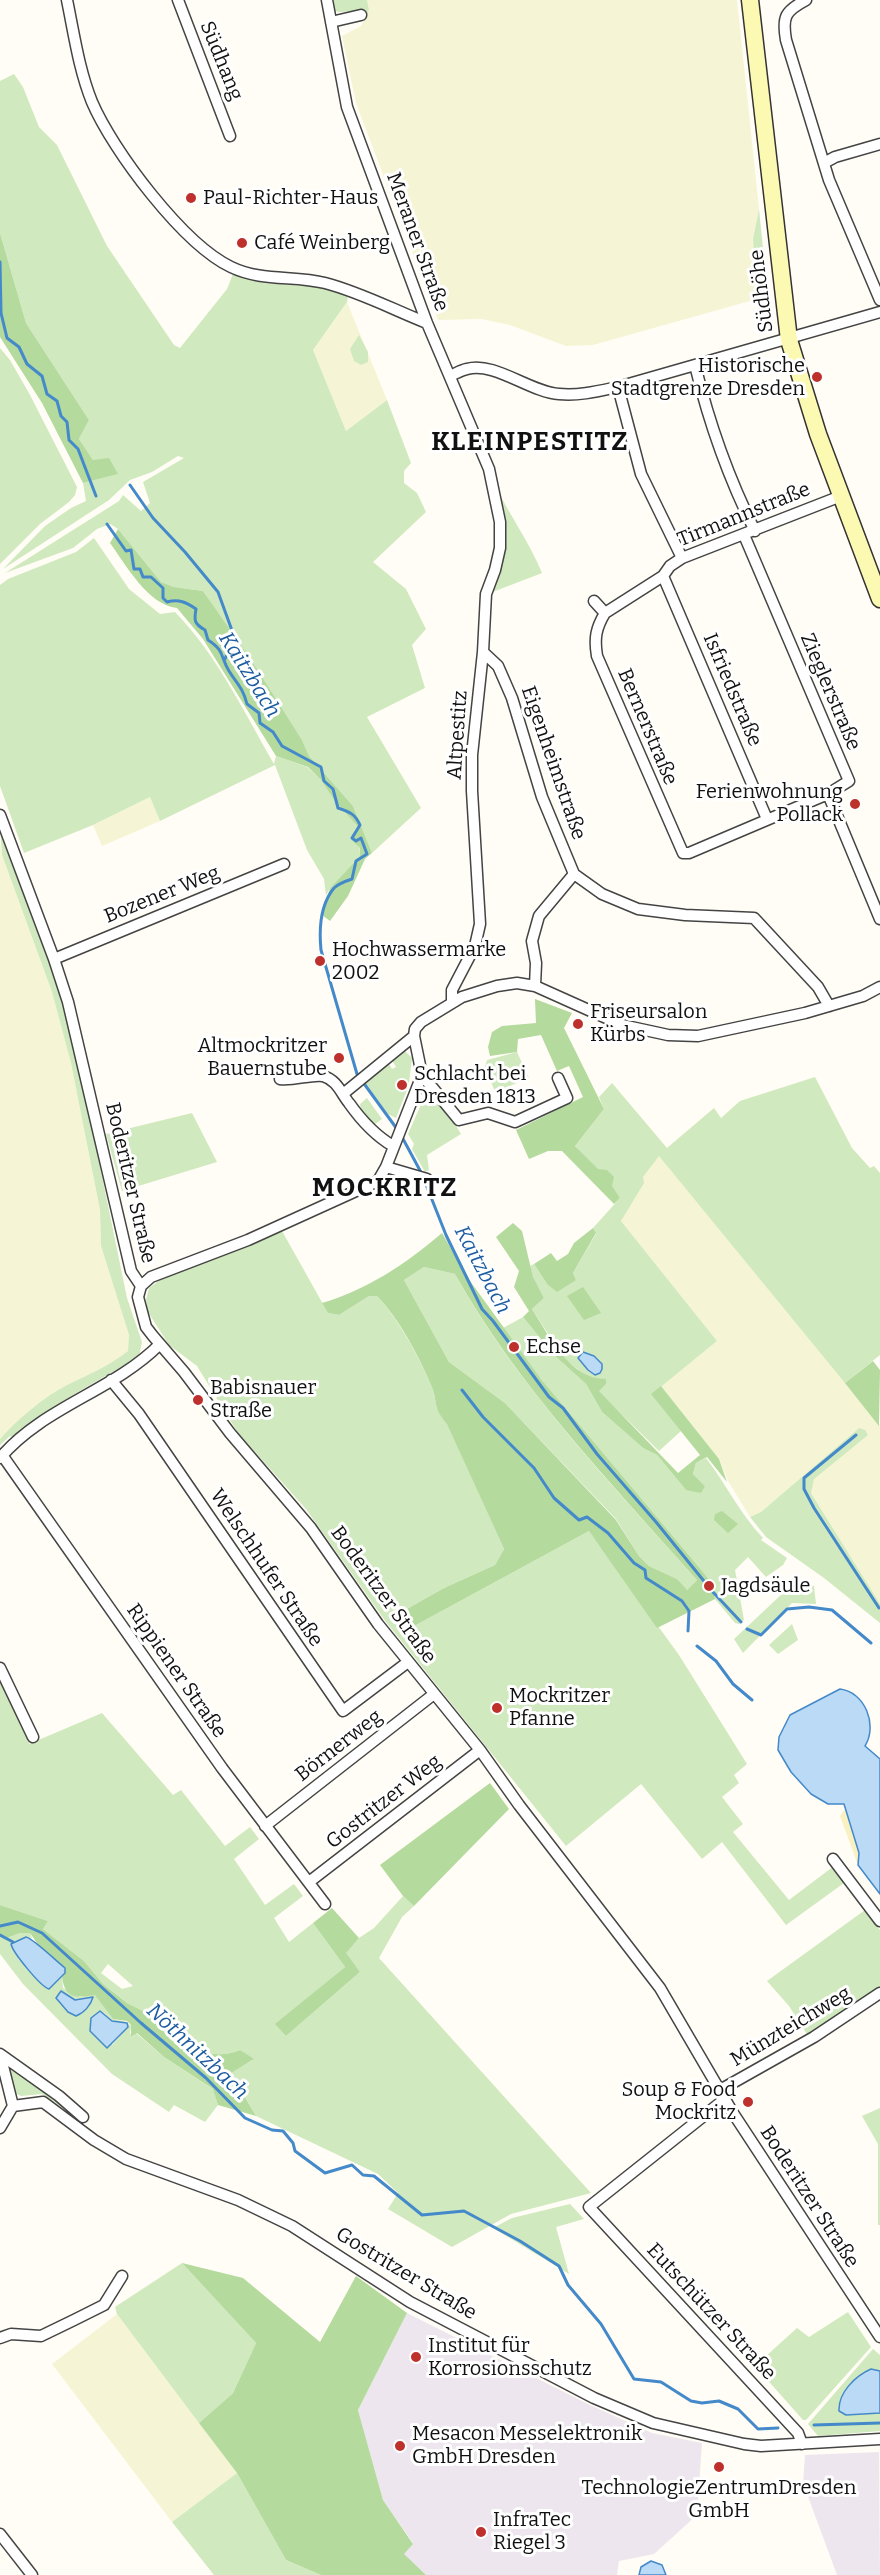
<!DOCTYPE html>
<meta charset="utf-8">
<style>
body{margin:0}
canvas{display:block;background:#fffdf5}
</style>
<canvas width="880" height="2575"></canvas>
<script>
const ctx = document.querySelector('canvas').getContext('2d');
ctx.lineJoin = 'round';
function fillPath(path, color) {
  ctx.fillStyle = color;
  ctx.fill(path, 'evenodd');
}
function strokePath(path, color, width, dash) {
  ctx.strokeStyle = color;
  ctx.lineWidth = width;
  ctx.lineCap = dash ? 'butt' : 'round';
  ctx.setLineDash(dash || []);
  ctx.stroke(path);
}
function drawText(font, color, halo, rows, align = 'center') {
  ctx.font = font + ' Bitter,serif';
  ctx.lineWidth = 6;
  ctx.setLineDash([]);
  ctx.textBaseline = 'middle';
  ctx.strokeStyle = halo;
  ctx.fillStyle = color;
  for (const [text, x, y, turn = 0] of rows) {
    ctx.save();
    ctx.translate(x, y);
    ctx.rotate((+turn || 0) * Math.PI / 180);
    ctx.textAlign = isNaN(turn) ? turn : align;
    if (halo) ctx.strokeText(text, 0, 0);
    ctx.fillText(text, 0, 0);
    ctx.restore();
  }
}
fillPath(new Path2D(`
 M407,2313L590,2405L652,2433L702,2443L697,2515L654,2554L619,2561L617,2575H426L403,2554L413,2543L383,2500L358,2410Z
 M879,2452L880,2575H837L803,2483L805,2455Z`), '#eee6ee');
fillPath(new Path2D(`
 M367,0H737L759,209L753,239L757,299L593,345L566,346L510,325L481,319L438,320L356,103L342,36L361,26L369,10Z
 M347,302L387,400L346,431L313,350Z
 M150,797L160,821L102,846L93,825Z
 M0,842L2,855L52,992L71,1063L100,1210L101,1246L129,1335L128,1351L117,1360L56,1391L34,1407L0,1439Z
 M659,1155L880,1425V1604L811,1493L813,1479L859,1428L761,1512L750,1517L728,1481L719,1459L661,1386L717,1341L621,1221L643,1177Z
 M117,2314L237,2473L172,2522L52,2364Z`), '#f5f5d5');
fillPath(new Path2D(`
 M329,0H367L369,10L366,16C356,6 345,15 334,11Z
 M14,74L23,87L39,127L57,145L107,246L174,345L180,348L227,289L233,274L263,283L321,287L348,296L347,302L313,350L346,431L387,400L411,463L404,471V483L417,493L426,512L373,562L406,589L426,629L412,645L425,688L367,717L421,808L372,853L353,806L309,756L302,740L203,591L174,587L161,582L118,529L110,524L97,529L73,548L5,573L119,501L123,495L141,511L150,503L143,482L184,458L178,456L152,472L130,480L109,500L3,569L45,526L71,508L86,501L83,483L117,474L93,460L79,439L89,420L26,323L0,233V81Z
 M759,209L768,297L757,299L753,239Z
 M359,335L368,352V362L361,365L354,361L350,349Z
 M0,348L10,360L30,395L77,487L75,495L69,502L40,524L0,564Z
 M496,487C510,516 530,543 542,573L490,593L500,572Z
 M94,538L129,589L160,614L175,612C217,655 244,712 274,764L276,756L307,767L321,780L334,800L359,828L360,856L330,888L326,896L324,879L307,850L275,765L160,821L150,797L93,825L24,853L0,786V585L8,579L76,552Z
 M0,827L49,959L75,1045L127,1298L142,1342L139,1357C96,1382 50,1405 13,1438L10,1436L0,1445V1439C16,1421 37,1403 58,1390C81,1377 107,1368 128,1351L129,1335L101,1246L100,1210L71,1063L52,992L2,855Z
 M404,1050L412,1058L409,1083H399V1088L407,1090L396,1118L388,1114L365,1083L388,1062L392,1069L396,1067L392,1060Z
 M517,1052L529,1078L495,1092L485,1067L487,1060Z
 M815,1077L852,1148L870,1168L874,1166L880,1173V1355L845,1383L659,1156L643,1177L644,1183L621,1221L717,1341L652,1394L681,1431L659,1451L598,1391L606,1384L588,1377L565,1360L532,1309L544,1298L533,1278L530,1266L534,1264L547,1284L576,1280L573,1273L596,1234L593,1228L620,1198L598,1170L575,1146L604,1109L599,1097L612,1083L667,1148L714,1108L721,1118L740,1101Z
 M430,1096L442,1103L461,1134L427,1155L429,1170L425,1172L412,1149L414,1144L408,1134L423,1100Z
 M367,1098L382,1119L374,1125L361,1110L360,1104Z
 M192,1113L217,1162L122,1191L106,1134Z
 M282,1231L328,1313L339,1315L369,1296H377C399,1320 418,1355 431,1385C439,1403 431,1405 447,1423L504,1549L495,1565L444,1588L391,1618L405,1631L589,1531L679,1655L747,1764L734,1775L739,1783L722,1797L743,1824L733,1832L789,1900L834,1866L844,1883L786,1925L722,1842L702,1859L641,1784L566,1846L386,1622L306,1509L238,1433L197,1366L169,1345L148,1312L146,1300L149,1288L160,1280Z
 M424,1267L455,1274C516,1385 613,1486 697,1580L686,1591L677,1579L649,1566L639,1556L616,1519L505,1403L449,1362L404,1280Z
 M523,1317L554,1355L586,1384L602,1412L643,1448L657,1455L686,1490L705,1486L693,1474L696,1463L706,1458C726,1484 740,1514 763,1538L761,1540L787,1558L783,1565L766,1577L748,1557L735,1570L744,1620L739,1624L735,1623L715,1599L711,1582L703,1572L541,1379L503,1328Z
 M859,1428L865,1430L868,1435L814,1479L811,1493L880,1604V1623L824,1578L766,1537L750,1517L761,1512Z
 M806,1583L814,1586L816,1604L792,1603L743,1653L734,1639L782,1594Z
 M792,1624L798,1640L778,1654L769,1645Z
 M0,1676L29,1738V1744L102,1713L173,1795L181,1790L225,1846L250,1827L259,1839L234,1859L265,1905L294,1884L303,1896L274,1918L289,1942L313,1923L345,1967L276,2024L286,2036L360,1972L345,1953L359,1938L374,1928L403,1896L414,1906L402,1917L379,1958L591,2193L511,2214L452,2247L388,2209L398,2193L378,2174L256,2116L231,2072L253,2060L240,2050C214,2060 200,2051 178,2037L174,2041L145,2012L127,2003L103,1984L84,1961L43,1929L48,1921L0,1905ZM108,1964L133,1986L122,1989L101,1973Z
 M865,1910L880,1930V1988L808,2036L789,2006L767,1981Z
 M20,1933H30L32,1938L26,1937L18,1959C27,1967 41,1986 49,1989L62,1977L63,1988L80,1997L95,1994L113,2019L127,2022L131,2026L130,2033L132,2037L136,2033L164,2057L214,2090L218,2105L205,2122L174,2105L169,2112L112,2074L23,1984L0,1954V1935L7,1938ZM104,2013L112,2021L126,2023L128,2027L112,2045Z
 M8,2065L53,2095L80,2120L42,2094L21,2096L14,2093Z
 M880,2108V2225H878V2144L862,2116Z
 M570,2204L584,2219L556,2227L569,2274L493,2228L512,2218Z
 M182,2263L256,2343L233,2393L199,2423L117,2314L115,2307Z
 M848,2312L871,2347L806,2420H803L755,2366L797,2328L809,2337Z
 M873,2349L880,2355V2371L871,2369L846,2415L880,2413V2431L818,2436L808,2424Z
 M237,2473L286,2560L321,2575H214L172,2522Z`), '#d1e9be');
fillPath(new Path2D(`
 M0,233L26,323L89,420L79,439L93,460L109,458L118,474L83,483L42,403L0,337Z
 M118,529L161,582L174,587L203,591L251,660L302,740L309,756L353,806L372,853L365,859L348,896L330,921L322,915L330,888L360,856V848L352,840L359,828L334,800L321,780L308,767L276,756L203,639L177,608C148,605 126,565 110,543Z
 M535,999L572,1013L564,1028L604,1109L575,1146L598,1169L607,1170L614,1177L612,1186L620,1198L614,1204L562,1151H548L529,1159L516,1130L583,1097L569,1066L557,1071L541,1035L518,1039L517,1052L490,1056L488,1047L492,1032L502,1026L536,1023Z
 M513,1223L522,1231L533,1277L544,1298L532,1309C550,1337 569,1379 606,1379V1384L599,1391L678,1473L700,1455L651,1394L661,1386L719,1459L727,1482L707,1457L696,1463L693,1474L705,1486L701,1493L686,1490L657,1455L643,1448L602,1412L586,1384L554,1355L523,1317L529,1311L514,1287L519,1271L496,1237Z
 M593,1228L596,1233L573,1273L576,1280L557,1292L547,1284L534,1264L551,1253L557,1261L568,1254L574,1243Z
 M442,1233L470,1281L541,1379L703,1572L711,1582L715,1599L657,1628L589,1531L405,1631L391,1618L444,1588L495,1565L504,1549L447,1424C431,1405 439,1403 431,1385C418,1355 400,1320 377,1296H369L339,1315L328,1313L322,1303C367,1290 407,1263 442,1233ZM424,1267L455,1274C517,1386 612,1484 697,1580L687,1590L677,1579L649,1566L639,1556L616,1520L505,1403L449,1362L404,1280Z
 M583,1287L601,1313L584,1320L567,1296Z
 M873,1361L880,1370L879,1426L845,1383Z
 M722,1511L738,1524L728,1533L714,1520L715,1514Z
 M490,1783L509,1809L414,1906L403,1896L380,1865Z
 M0,1905L48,1921L43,1929L84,1961L103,1984L127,2003L145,2012L173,2041L178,2037C200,2051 214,2060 240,2050L254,2059L231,2073L256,2116L218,2105L213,2089L164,2057L137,2033L131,2037V2025L127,2021L113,2019L95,1995C76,1998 65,1999 62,1977L65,1973V1968L41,1949L30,1933H20L7,1938L0,1935Z
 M332,1908L359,1938L346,1953L360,1972L286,2036L275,2024L345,1967L313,1923Z
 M182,2263L243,2278L320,2342L356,2276L407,2313L358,2410L383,2500L413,2544L404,2554L426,2575H321L286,2560L237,2473L199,2423L233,2393L256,2343Z`), '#b4da9e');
fillPath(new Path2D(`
 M845,1809L859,1853L858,1865L840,1816Z`), '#f9f1c2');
const water = new Path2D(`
 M583,1352L594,1356L602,1364V1369L600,1373L595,1375L588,1370L578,1358Z
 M840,1689C865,1692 878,1725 865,1746L880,1759V1894L858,1865L859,1853L844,1804H828L811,1794L791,1772L778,1750L779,1737L790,1715Z
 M26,1937C34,1939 56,1961 65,1968V1973L49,1989C41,1987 13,1953 11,1944Z
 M61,1991L75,2000L93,1997C91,2005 84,2013 76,2016L68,2012L56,1998Z
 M100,2011L112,2021L127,2023L128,2027L107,2048L90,2031L91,2018Z
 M871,2369L880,2371V2413L846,2415L839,2411C838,2393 855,2376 871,2369Z
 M651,2561L662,2565L666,2575H639L641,2567Z`);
fillPath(water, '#bbdaf5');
strokePath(water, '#4489ca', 1.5);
strokePath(new Path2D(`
 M0,262L1,313L7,338L19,347L27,364L42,376L47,394L57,401L61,416L67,422L69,440L78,449L96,496
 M130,485L153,518L185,552L218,592L234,636L225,659
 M107,524L126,551L131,550L134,569H140L143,577H151L163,588V598L167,602C179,599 186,602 196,609C194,620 194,624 205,630L208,640C225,651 220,656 229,671C237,684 243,688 247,704L259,713L260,723L273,732L282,746L321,767L324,781L333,789L338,808C350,812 355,814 360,825L352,838L356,841L361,838L367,854L356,861L352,879C346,881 338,884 334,888C320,905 319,930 321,950L357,1074L397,1129
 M402,1137L423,1176
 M425,1182L446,1235L482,1309L493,1321L549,1397L563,1408L597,1454L656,1522L712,1591L741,1622
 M462,1390L483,1417L534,1468L554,1498L579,1520L587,1517L608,1533L634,1563L645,1570L646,1578L682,1601L689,1611L688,1631
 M856,1435L804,1478V1489L814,1508L879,1608
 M747,1629L761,1635L787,1609L809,1607L832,1610L871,1643
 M697,1646L716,1661L733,1684L752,1700
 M0,1926L18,1922L42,1933L141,2023L206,2078L245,2118L272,2130L283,2131L293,2143L295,2151L325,2173L352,2165L363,2175L374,2176L422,2215L464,2211L520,2241L559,2266L568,2285L601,2324L634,2379L661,2382L691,2401L702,2403L719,2401L738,2409L758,2429L778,2428
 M0,1935L13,1942
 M814,2425L880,2423`), '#4489ca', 3);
const street = new Path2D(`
 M67,0C74,34 79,70 92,102C113,151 183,244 231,267C262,282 294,275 325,283C360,292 394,310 427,323
 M178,0L230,136
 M327,0L347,107L427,323L489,469L500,522V548L495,570L486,594L483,652L472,755V791L480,924L475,946L452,990V1001
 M806,0C785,11 782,17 786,40L829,180L880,300
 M331,22L361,15
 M824,163L835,157L880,144
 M695,365C709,423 728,477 755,531
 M450,376C455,374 461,370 467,369C494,361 530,392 559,394C579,396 599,391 618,387L880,312
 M618,387L641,474L682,558
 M663,576L767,819
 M594,601L605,613
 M605,613C596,628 594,638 597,656L683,853H689L828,794L849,781L744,535
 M605,613L663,576L670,566L682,558L841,496
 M483,652L498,666L512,698L542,797L574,874L602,894L638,909L685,915L754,918L818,987L829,1006
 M828,794L880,919
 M0,815L54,959L68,1002L131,1271L141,1286
 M54,959L284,864
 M535,986L536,963L532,941L539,916L574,874
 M880,987L863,996L805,1013L698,1036L668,1035L622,1025L535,986L517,983L497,986L462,997L421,1022L415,1029L414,1036L422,1075L386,1167L378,1181L248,1240L151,1277L141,1286L138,1297L146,1327L153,1336L184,1372L230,1433L311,1528L378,1624L480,1750L519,1805L660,1988L733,2113L880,2337
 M422,1075L459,1120L488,1113L515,1122L567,1098L558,1078
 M280,1079C293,1081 312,1074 323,1076C337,1080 341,1093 349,1103C361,1120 376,1136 393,1146
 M343,1094L414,1036
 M386,1167L427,1179
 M111,1380L139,1414L343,1711L408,1662
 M2,1455L222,1768L325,1904
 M0,1458C43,1407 113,1391 159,1345
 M0,1668L33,1737
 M265,1826L434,1694
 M833,1859L880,1921
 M309,1882L480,1750
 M0,2054L59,2096L83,2117
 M0,2054L13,2106
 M720,2090L814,2037L880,1993
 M725,2099L589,2207L798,2433L802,2444
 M0,2128L13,2106L43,2102L94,2140L126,2159L238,2200L292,2226L410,2302L594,2398L653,2423L744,2444L761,2446L880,2439
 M0,2338L11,2334L41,2336L74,2320L104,2305L122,2276
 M0,2534L32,2575`);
const secondary = new Path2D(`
 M750,0L789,340L818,434L880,599`);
strokePath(street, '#444', 13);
strokePath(secondary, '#333', 19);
strokePath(street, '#fff', 10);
strokePath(secondary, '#fcfab2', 16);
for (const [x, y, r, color] of [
 [191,198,6,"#be302b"],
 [242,243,6,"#be302b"],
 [817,377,6,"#be302b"],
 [855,804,6,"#be302b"],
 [320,961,6,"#be302b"],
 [578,1024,6,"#be302b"],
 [339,1058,6,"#be302b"],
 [402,1085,6,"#be302b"],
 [514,1347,6,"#be302b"],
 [198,1400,6,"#be302b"],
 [709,1586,6,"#be302b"],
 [497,1708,6,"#be302b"],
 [748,2102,6,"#be302b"],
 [416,2357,6,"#be302b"],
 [400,2446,6,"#be302b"],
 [719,2467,6,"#be302b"],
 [481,2532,6,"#be302b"]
]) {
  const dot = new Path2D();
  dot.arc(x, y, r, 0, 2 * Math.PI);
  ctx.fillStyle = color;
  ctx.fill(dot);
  strokePath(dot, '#fff', 2);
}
drawText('20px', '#111', '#fff', [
 ["Südhang",221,61,68],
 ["Meraner Straße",417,242,70],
 ["Südhöhe",762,291,-97],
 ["Tirmannstraße",744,515,-22],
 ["Isfriedstraße",732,690,67],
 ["Zieglerstraße",830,692,67],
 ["Bernerstraße",647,727,67],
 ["Altpestitz",458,735,-86],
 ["Eigenheimstraße",553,763,71],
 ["Bozener Weg",162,895,-22],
 ["Boderitzer Straße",130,1183,77],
 ["Welschhufer Straße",266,1568,56],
 ["Boderitzer Straße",383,1595,54],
 ["Rippiener Straße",176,1671,55],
 ["Börnerweg",339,1746,-38],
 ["Gostritzer Weg",384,1802,-38],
 ["Münzteichweg",791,2027,-31],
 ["Boderitzer Straße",809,2197,57],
 ["Gostritzer Straße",406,2274,31],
 ["Eutschützer Straße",711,2312,47]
]);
drawText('20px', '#111', '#fff', [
 ["Paul-Richter-Haus",203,198],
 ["Café Weinberg",254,243],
 ["Historische",805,366,"right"],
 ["Stadtgrenze Dresden",805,389,"right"],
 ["Ferienwohnung",843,792,"right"],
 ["Pollack",843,815,"right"],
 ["Hochwassermarke",332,950],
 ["2002",332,973],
 ["Friseursalon",590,1012],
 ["Kürbs",590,1035],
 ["Altmockritzer",327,1046,"right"],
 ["Bauernstube",327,1069,"right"],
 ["Schlacht bei",414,1074],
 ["Dresden 1813",414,1097],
 ["Echse",526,1347],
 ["Babisnauer",210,1388],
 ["Straße",210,1411],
 ["Jagdsäule",721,1586],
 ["Mockritzer",509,1696],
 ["Pfanne",509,1719],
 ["Soup & Food",736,2090,"right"],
 ["Mockritz",736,2113,"right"],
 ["Institut für",428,2346],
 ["Korrosionsschutz",428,2369],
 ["Mesacon Messelektronik",412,2434],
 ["GmbH Dresden",412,2457],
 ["TechnologieZentrumDresden",719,2488,"center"],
 ["GmbH",719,2511,"center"],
 ["InfraTec",493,2520],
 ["Riegel 3",493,2543]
], 'left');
drawText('italic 21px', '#1c5ca1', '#fff', [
 ["Kaitzbach",249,675,58],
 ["Kaitzbach",482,1270,62],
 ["Nöthnitzbach",197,2052,43]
]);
ctx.letterSpacing = '1.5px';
drawText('bold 26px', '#111', '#fff', [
 ["KLEINPESTITZ",530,443],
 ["MOCKRITZ",385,1189]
]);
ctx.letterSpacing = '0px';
</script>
